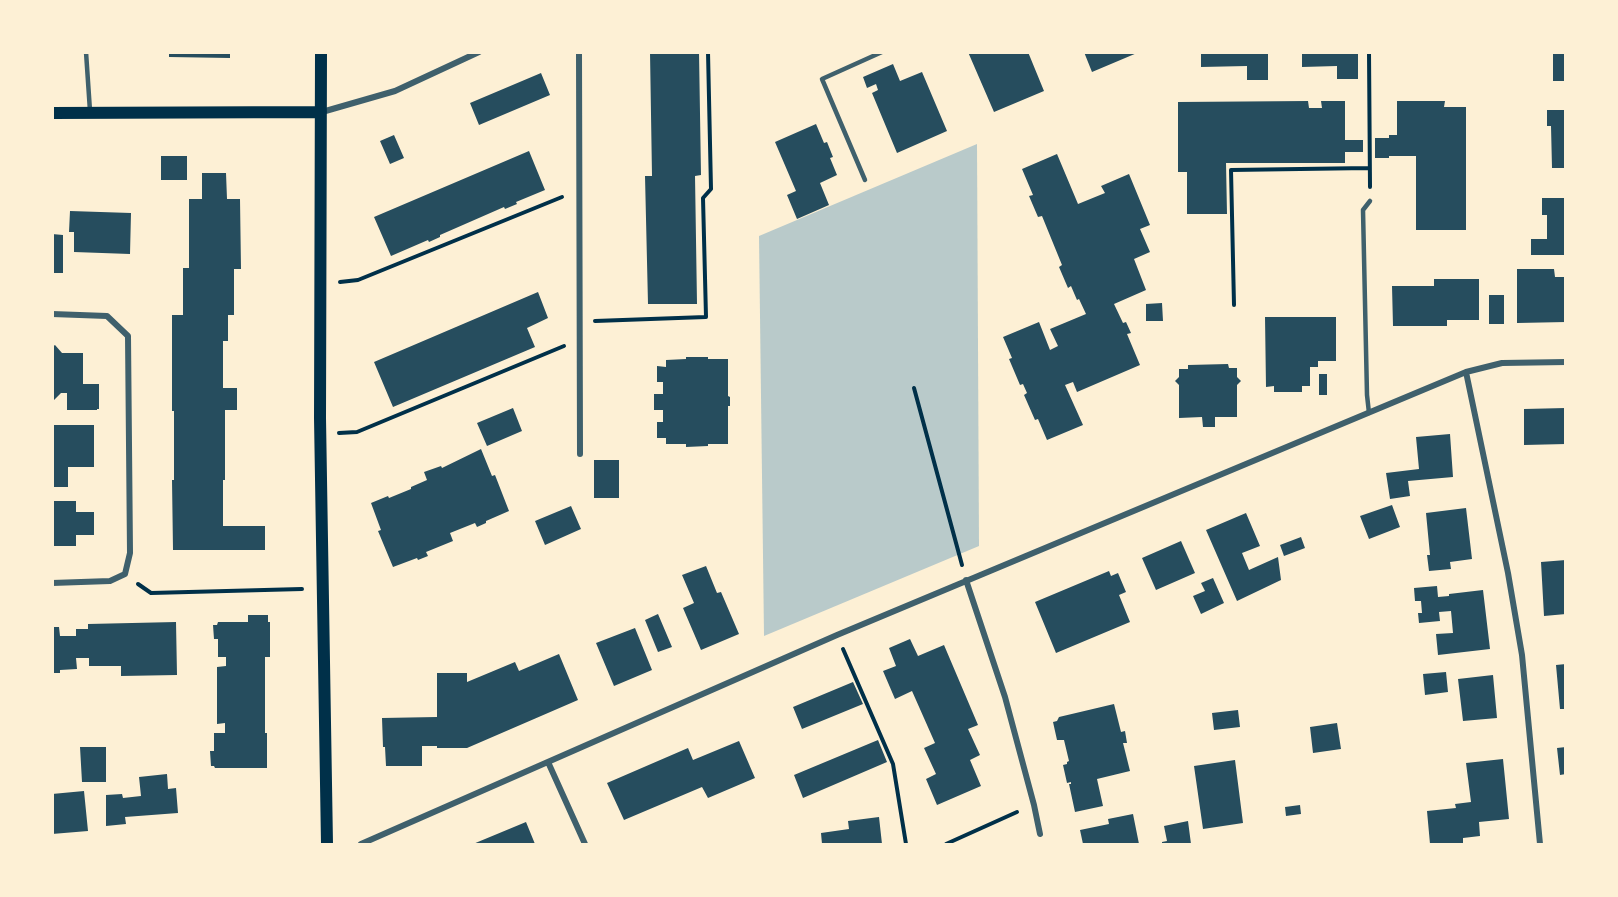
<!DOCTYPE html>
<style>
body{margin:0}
#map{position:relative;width:1618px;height:897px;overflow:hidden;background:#fdf0d5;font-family:"Roboto Condensed",sans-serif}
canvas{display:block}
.frame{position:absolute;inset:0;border:54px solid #fdf0d5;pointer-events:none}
</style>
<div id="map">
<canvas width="1618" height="897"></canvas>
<div class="frame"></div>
</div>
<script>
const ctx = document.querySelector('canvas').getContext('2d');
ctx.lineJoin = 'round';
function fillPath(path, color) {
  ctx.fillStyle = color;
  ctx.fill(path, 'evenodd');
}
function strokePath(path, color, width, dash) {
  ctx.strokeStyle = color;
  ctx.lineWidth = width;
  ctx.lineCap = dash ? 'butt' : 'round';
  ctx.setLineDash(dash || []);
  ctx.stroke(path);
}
fillPath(new Path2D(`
 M977,144L979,546L764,636L759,236Z`), '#b9caca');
fillPath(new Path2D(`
 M169,52H230V58L169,57Z
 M650,52H699L701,175L695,176L697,304H648L645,176H652Z
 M968,52H1028L1044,91L994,112Z
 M1084,52L1137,53L1092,72Z
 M1201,52H1268V80H1247V66L1201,67Z
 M1302,52H1358V79H1337V66L1302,67Z
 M1553,52H1566V81H1553Z
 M893,64L900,81L922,72L947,131L897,153L872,93L878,90L876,84L867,88L863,77Z
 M541,73L550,95L479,125L470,103Z
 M1308,101L1309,108H1322L1321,101H1345V140H1363V152H1345V163H1226L1227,214H1187V172H1178V102Z
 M1397,101H1445L1444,107H1466V230H1416V156H1389V158H1375V138H1389V135H1397Z
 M1547,110H1566V168H1552L1551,126H1547Z
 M816,124L824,143L827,142L833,157L830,158L837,175L820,183L829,205L797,219L787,195L796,191L775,142Z
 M394,135L404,158L390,164L380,141Z
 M529,151L545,190L516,202L517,204L505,209L504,207L440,235V237L429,242L428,240L391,256L374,217Z
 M1057,154L1078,204L1105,193L1101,186L1129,174L1150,225L1140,229L1150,252L1134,259L1146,290L1114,304L1123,323L1126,322L1131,333L1127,334L1140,365L1077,392L1073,382L1065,385L1083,425L1047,440L1038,419L1035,420L1024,395L1027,393L1023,384L1020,385L1009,359L1012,358L1003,337L1039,322L1050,350L1058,346L1050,329L1086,314L1079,299L1077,300L1071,286L1068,288L1059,267L1062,265L1042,216L1038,217L1029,196L1033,195L1022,169Z
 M161,156H187V180H161Z
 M202,173H226L227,199H240L241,269H234V315H228V341H223V388H237V410H225V480H223V526H265V550H173L172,480H174V411H172V315H183V268H189V199H202Z
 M1542,198H1566V255H1531V239H1547V215H1542Z
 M70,211L131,213L130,254L74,252V232H69Z
 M52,234L63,235V273H52Z
 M1517,269H1554L1555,277H1566V322L1517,323Z
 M1434,279H1479V320H1447V326H1393L1392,286H1434Z
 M538,292L548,318L527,328L535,347L393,407L374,362Z
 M1489,295H1504V324H1489Z
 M1162,303L1163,321H1146V304Z
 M1265,317H1336V361H1318V367H1310V386H1302V392H1274V386L1266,387Z
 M55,345L62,353H83V384H99V409H97V410H67V393H61L54,400L52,398V347Z
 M686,357H708V359H728V396L730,397V406H728V444H708V446L686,447V444H666V438H657V422H663V410H654V394H663V382H657V366L666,367V360L686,359Z
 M1228,364L1229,368H1237V377L1241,381L1237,385V417H1215V427H1203L1202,417L1179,418V385L1175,381L1179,377V369H1188V365Z
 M1319,374H1327V395H1319Z
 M513,408L522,431L487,446L477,423Z
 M1566,408V444L1524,445V409Z
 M52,425H94V467H68V487H52Z
 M1450,434L1453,477L1408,481L1410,496L1390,499L1386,473L1419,469L1416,437Z
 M481,449L492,476L495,475L509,511L486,521V523L477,527L475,523L450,533L453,541L426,552L428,556L418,560L417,558L393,567L378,531L381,530L371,503L388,496L389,498L411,489V487L427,480L424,472L441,466L442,468Z
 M594,460H619V498H594Z
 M52,501H76V512H94V535H76V546H52Z
 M1392,505L1400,527L1369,539L1360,516Z
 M571,506L581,529L545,545L535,521Z
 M1466,508L1472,559L1450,562L1451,569L1429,571L1427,555H1430L1426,513Z
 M1246,513L1260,546L1242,553L1249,570L1278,557L1281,580L1237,601L1206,530Z
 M1301,537L1305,548L1284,556L1280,545Z
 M1181,541L1195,573L1156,590L1142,558Z
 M1566,560V614L1544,616L1541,562Z
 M706,566L717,593L721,592L739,634L701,650L683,608L694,603L682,575Z
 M1109,571L1111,576L1118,573L1126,592L1119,595L1130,622L1056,653L1035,602Z
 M1213,578L1224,603L1201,614L1193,596L1205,591L1201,583Z
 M1437,586L1438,597L1449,596V594L1483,590L1490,649L1438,655L1436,634L1453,633L1451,611L1439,612L1440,621L1419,623L1418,613H1422L1421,601H1415L1414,588Z
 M658,614L672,647L658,652L645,620Z
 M248,615H268V622H270V657H265V733H267V768H215L214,766H211L210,751H214V733H225V723L217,724V667L226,666V657H218V639H214L213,625H217L218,622H248Z
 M176,622L177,675L121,676V666H89V658H76L77,669L60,670V673H52V627H59L60,636H76V629H88V624Z
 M635,628L652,670L614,686L596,643Z
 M910,639L918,656L944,645L978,725L968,729L980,755L970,760L981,786L937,805L926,779L936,774L924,748L935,743L912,691L895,699L883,671L896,666L889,648Z
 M559,654L578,700L467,748H437V746H422V766H386L385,747H383L382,718L437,717V673H467V682L515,662L519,671Z
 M1566,664V709H1560L1556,665Z
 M1446,672L1448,692L1425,695L1423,674Z
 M1493,675L1497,718L1463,721L1458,679Z
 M853,682L863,704L802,729L793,707Z
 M1114,704L1121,732L1125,731L1127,743H1123L1130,771L1097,779L1103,806L1075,812L1069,784H1071V782L1067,783L1063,765L1067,764V762L1069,761L1064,740H1057L1053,722L1057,721L1059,717Z
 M1238,710L1240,727L1214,730L1212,713Z
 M1337,723L1341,749L1313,753L1310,727Z
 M878,740L887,762L803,798L794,775Z
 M739,741L755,778L708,798L702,787L624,820L607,783L688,748L693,760Z
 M80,747H106V782H82Z
 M1566,747V774L1560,775L1557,748Z
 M1503,759L1509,819L1479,822L1480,836L1463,838V844H1430L1427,811L1456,808L1455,804L1471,802L1466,763Z
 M1235,760L1243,823L1203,829L1194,766Z
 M167,774L168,789L176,788L178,813L125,817L126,824L106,826V795L122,794L123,798L141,796L139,777Z
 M84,791L88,831L52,834V794Z
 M1300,805L1301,814L1286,816L1285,807Z
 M1133,814L1139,844H1083L1080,830L1109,824L1108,819Z
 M879,817L882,844H822L821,833L849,829L848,821Z
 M1188,821L1191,844H1162V842L1167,841L1164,826Z
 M526,822L535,844H473Z`), '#264d5e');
strokePath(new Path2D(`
 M1369,52L1370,187
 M340,282L358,280L562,197
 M1234,305L1231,170L1369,168
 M595,321L706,317L703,198L711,189L708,52
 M914,388L962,565
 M339,433L357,432L564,346
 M138,584L151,593L302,589
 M843,649L893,764L906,844
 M946,844L1017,812`), '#003049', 4);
strokePath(new Path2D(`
 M86,52L90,111
 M865,180L822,79L882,52
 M1369,413L1367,395L1363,210L1370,201`), '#3f606c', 4.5);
strokePath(new Path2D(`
 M579,52L580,454
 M322,112L395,91L479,52
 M52,314L107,316L128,336L130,553L125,574L110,581L52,583
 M1466,372L1508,573L1522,655L1540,844
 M966,580L1005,697L1034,805L1040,834
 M548,762L585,844
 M361,844L837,635L1466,372L1502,363L1566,362`), '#3f606c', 6);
strokePath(new Path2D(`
 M321,52L320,418L327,844
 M52,113L321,112`), '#003049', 12);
</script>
